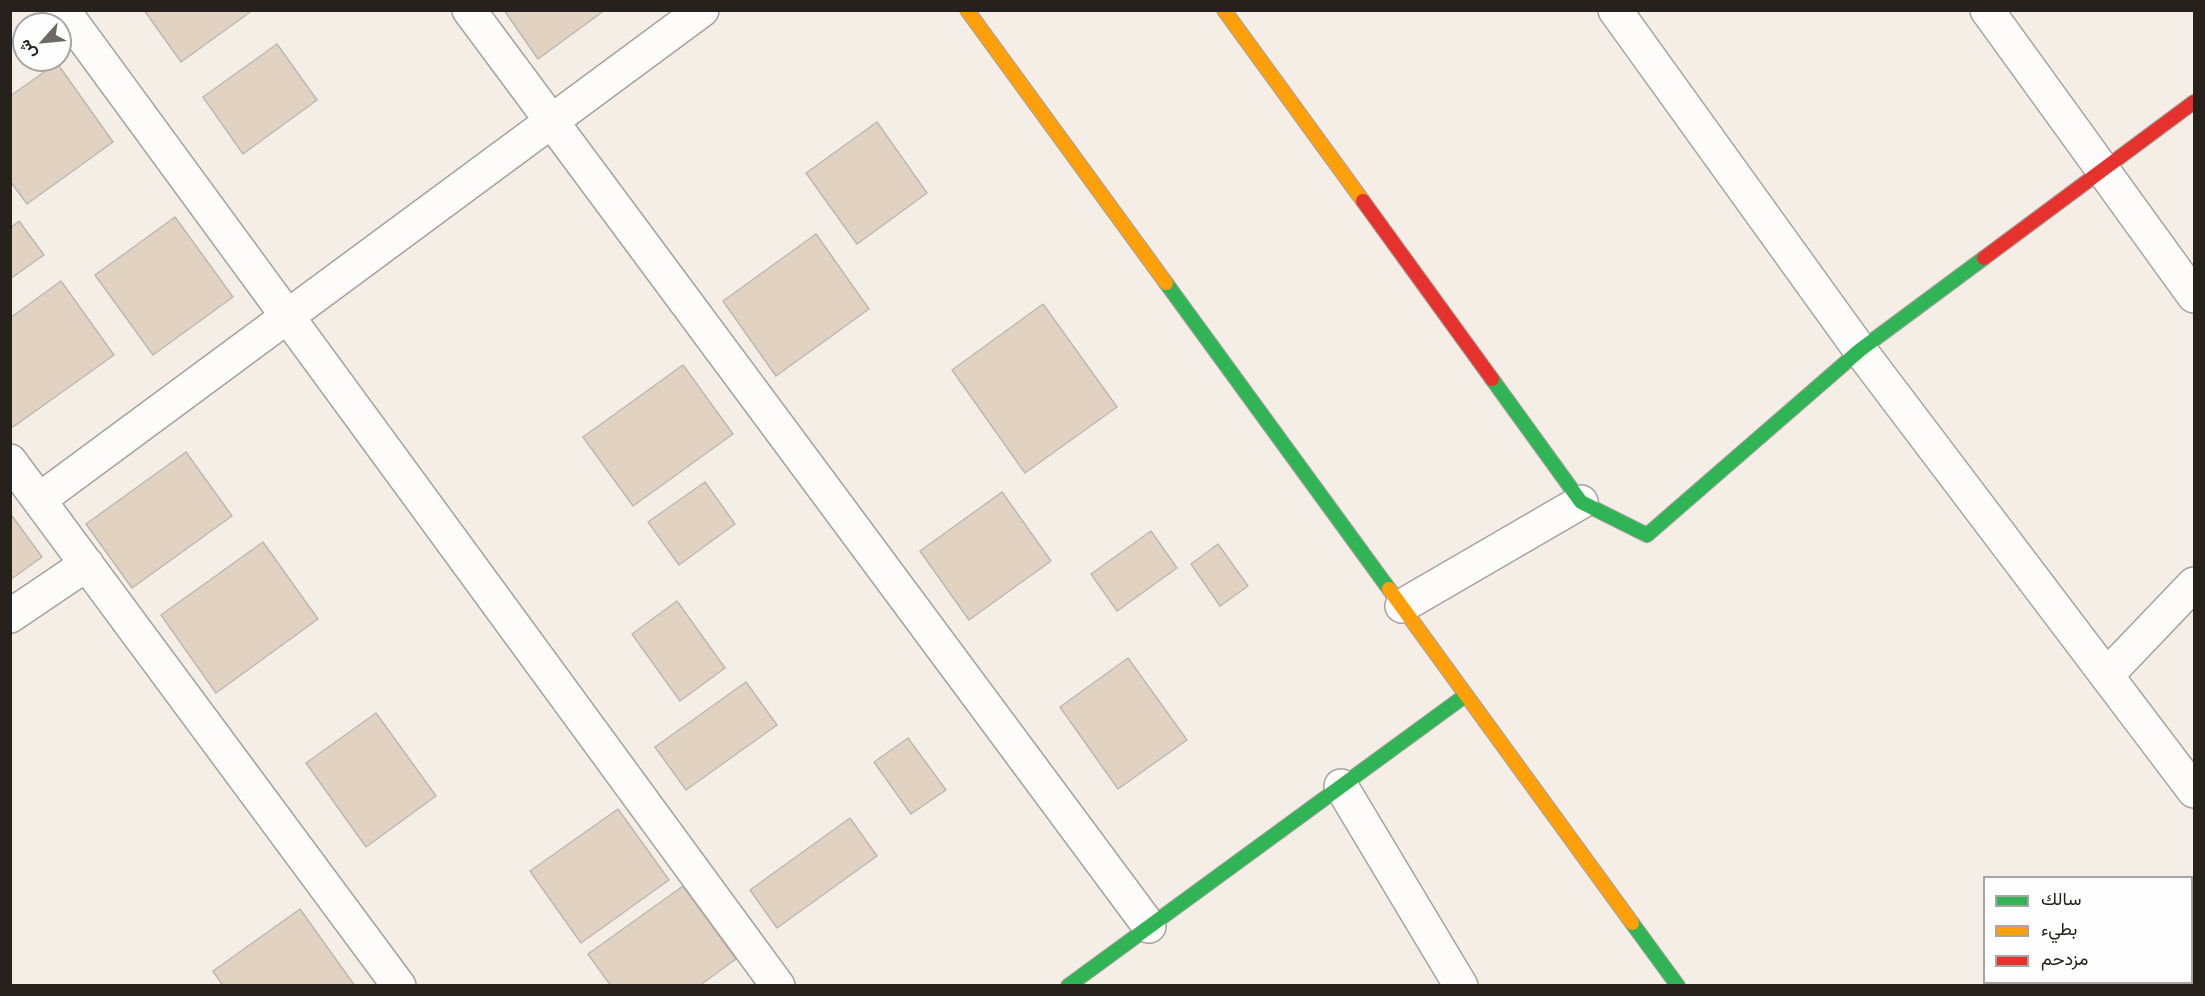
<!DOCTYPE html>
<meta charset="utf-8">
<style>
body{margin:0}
#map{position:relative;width:2205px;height:996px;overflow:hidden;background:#f4eee7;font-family:Montserrat,Vazirmatn,sans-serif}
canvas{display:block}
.frame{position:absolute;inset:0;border:12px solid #26211d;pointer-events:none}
.legend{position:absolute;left:1983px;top:876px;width:210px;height:108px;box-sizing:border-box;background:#fdfdfd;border:2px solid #a7a5a3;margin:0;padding:8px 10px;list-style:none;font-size:18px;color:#26211d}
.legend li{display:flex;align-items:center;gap:12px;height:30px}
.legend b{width:30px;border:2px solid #a7a5a3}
.north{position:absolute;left:12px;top:12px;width:60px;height:60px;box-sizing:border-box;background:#fdfdfd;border:2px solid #a7a5a3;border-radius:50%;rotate:243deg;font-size:16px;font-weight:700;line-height:24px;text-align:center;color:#26211d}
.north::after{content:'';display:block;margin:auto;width:21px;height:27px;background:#6e6964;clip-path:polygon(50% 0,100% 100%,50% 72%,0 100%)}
</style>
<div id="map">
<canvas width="2205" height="996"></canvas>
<div class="frame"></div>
<ul class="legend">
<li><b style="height:8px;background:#30b455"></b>سالك</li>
<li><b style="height:8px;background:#ff9f0a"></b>بطيء</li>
<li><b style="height:8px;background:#e5322d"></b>مزدحم</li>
</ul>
<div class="north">ش</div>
</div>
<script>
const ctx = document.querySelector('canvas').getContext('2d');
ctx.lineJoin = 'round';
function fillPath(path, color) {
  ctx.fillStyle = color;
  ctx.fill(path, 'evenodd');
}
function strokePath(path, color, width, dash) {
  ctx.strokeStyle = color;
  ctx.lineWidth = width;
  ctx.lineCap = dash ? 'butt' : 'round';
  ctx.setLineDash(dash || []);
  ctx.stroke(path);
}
const building = new Path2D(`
 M144,10H253L181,62Z
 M504,10H605L538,59Z
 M277,44L317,100L243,154L203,97Z
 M57,63L113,142L27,204L10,181V96Z
 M877,122L927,193L857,244L806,173Z
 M175,217L233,297L153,355L95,275Z
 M19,221L44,255L10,279V228Z
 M816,234L869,309L776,376L723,301Z
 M61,281L114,355L13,427L10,423V318Z
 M1043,304L1117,407L1025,473L952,370Z
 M683,365L733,434L633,506L583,437Z
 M186,452L232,516L132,588L86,524Z
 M705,482L735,524L679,565L648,522Z
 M1002,492L1051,561L969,620L920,551Z
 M10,513L42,557L10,580Z
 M1151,531L1177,568L1117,611L1091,574Z
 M263,542L318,619L216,693L161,615Z
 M1218,544L1248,586L1220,606L1191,564Z
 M677,601L725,668L680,701L632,634Z
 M1128,658L1187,740L1118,789L1060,707Z
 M746,682L777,725L686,790L655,747Z
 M376,713L436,796L366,847L306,763Z
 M908,738L946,790L911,814L874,762Z
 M618,809L669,880L581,943L530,871Z
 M850,818L877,856L777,928L750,890Z
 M683,886L736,959L699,986H611L588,954Z
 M300,909L355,986H223L213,971Z`);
fillPath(building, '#e1d2c1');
strokePath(building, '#bcb8b2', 1.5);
const street = new Path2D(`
 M63,10L778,986
 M469,10L1149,926
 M1615,10L1860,350L2194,791
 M1987,10L2194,296
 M10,461L399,986
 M39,500L702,10
 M1402,606L1581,502
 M10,616L87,564
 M2107,675L2194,584
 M1341,786L1461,986`);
const fast = new Path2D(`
 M1166,283L1389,589
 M1492,379L1581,502L1647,535L1860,350L1984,258
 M1632,923L1678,986
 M1068,986L1466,695`);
const slow = new Path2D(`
 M967,10L1166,283
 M1224,10L1363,201
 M1389,589L1632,923`);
const jam = new Path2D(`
 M1363,201L1492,379
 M1984,258L2194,102`);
strokePath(street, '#a6a29c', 36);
strokePath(fast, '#a6a29c', 16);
strokePath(slow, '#a6a29c', 16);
strokePath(jam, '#a6a29c', 16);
strokePath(street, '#fdfcfb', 33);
strokePath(fast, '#30b455', 14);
strokePath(slow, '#ff9f0a', 14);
strokePath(jam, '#e5322d', 14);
</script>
